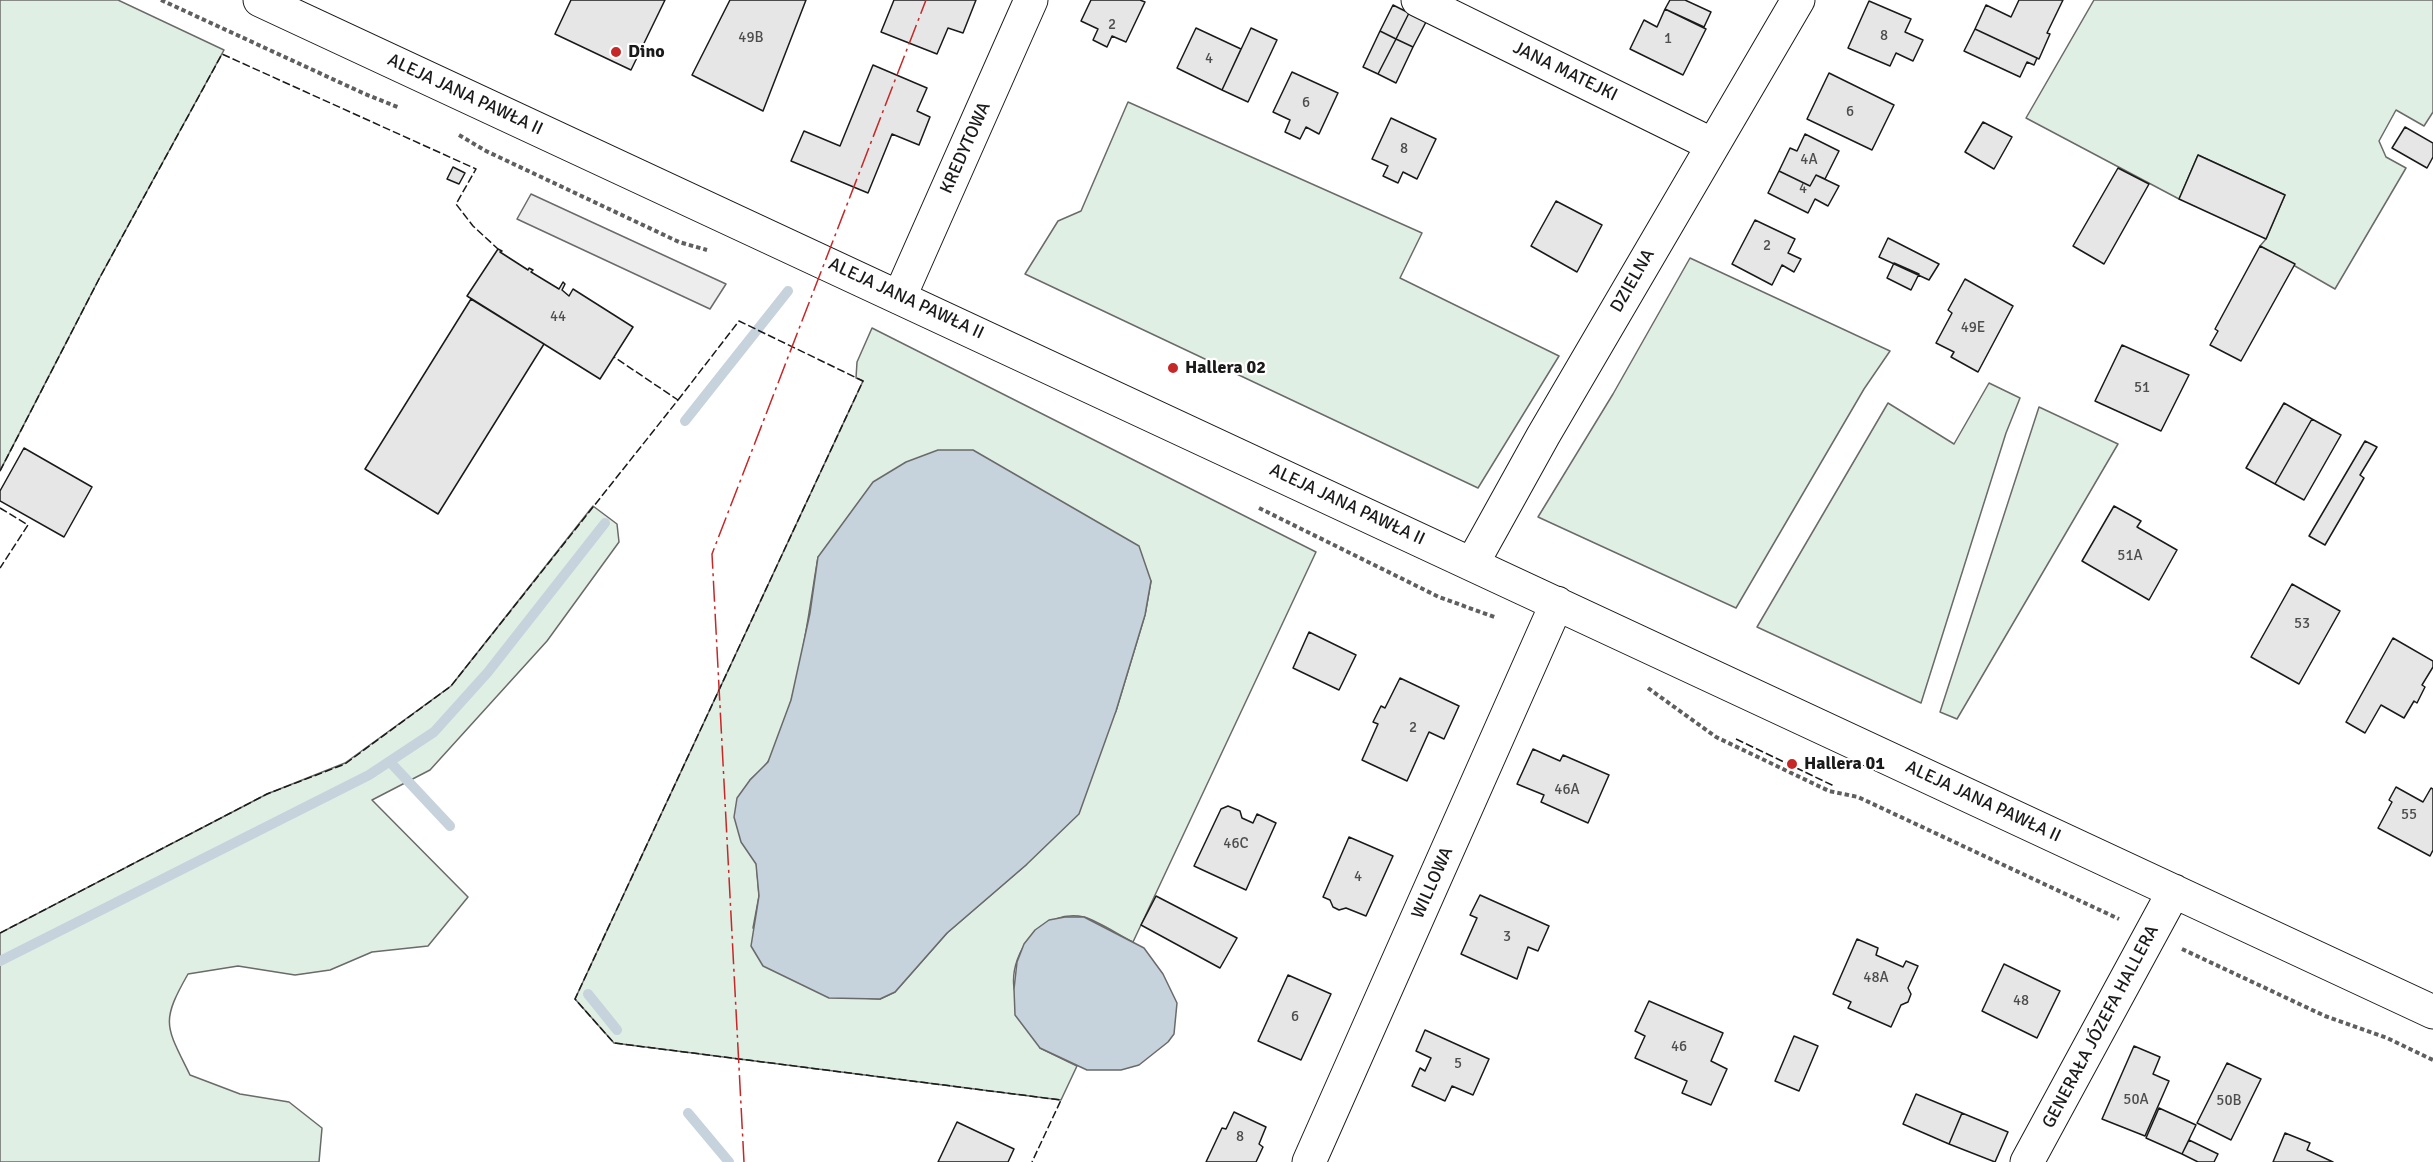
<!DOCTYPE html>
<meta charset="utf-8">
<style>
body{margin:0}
canvas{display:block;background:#fff}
</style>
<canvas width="2433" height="1162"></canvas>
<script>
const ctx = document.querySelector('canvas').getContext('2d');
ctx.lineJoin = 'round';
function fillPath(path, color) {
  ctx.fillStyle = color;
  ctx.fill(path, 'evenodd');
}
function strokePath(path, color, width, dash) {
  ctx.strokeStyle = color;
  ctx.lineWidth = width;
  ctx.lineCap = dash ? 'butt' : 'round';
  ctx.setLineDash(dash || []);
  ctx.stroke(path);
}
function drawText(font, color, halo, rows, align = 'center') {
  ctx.font = font + ' Signika,sans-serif';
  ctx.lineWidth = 4.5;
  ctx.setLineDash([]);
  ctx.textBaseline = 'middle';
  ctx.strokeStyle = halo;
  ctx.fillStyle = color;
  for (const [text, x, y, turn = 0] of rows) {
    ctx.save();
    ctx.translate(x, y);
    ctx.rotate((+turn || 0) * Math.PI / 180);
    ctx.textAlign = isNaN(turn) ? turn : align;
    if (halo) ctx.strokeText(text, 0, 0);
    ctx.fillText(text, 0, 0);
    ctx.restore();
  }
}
const green = new Path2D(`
 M0,0H118L224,50L99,279L0,471Z
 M2094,0H2433V112L2424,126L2396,110L2379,141L2386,157L2406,168L2335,289L2260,246L2266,239L2285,195L2198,155L2179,199L2026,118Z
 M1128,102L1422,233L1400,278L1559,356L1478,488L1025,274L1058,221L1081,211Z
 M1690,258L1890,351L1864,389L1736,608L1538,517L1613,394Z
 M872,328L1316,552L1133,942C1119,935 1098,921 1084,917C1044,908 1009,951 1014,988C1016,1000 1035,1035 1040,1048L1077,1066L1061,1100L614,1043L575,999L863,381L856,378L857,362ZM818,557L1151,581L1145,615L1116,711L1026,865L947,933L895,992L880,999L861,998L753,928L759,896L750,780C756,774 765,767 769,760C799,700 807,622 818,557Z
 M1989,383L2020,398L2006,433L1921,703L1757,627L1888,403L1954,444Z
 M2039,407L2118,444L1957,719L1940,712Z
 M593,506L617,524L619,542L547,641L430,770L372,800L468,897L428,946L372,952L330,970L295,975L238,966L188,974C160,1023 166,1026 190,1075L240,1094L289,1102L322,1128L319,1162H0V933L267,794L345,763L451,686Z`);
fillPath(green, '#e0efe3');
strokePath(green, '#6a6a6a', 1.5);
const parking = new Path2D(`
 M531,194L726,284L710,309L517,219Z`);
fillPath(parking, '#ededed');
strokePath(parking, '#6a6a6a', 1.5);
const water = new Path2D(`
 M938,450H973L1139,546L1151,581L1145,615L1116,711L1079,814L1026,865L947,933L895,992L880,999L829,998L763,966L751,946L759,896L756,864L741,842L734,817L737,798L750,780L768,762L791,700L810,613L818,557L873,482L906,462Z
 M1065,917H1084L1144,948L1163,974L1177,1003L1174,1034L1168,1042L1139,1065L1121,1070H1087L1040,1048L1015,1015L1014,989L1017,962L1024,944L1035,930L1049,920Z`);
fillPath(water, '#c6d2dc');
strokePath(water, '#6a6a6a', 1.5);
strokePath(new Path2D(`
 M685,421L788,291
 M390,762L450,826
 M0,961L369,775L434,732L488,672L605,523
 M588,994L617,1030
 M688,1113L729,1162`), '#c6d2dc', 10);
const building = new Path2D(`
 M571,0H665L631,70L555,34Z
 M730,0H806L763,111L692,75Z
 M894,0H976L963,33L948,28L937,54L881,32Z
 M1091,0H1140L1145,2L1126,42L1112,36L1107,47L1093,40L1098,29L1081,21Z
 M1670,0H1685L1711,12L1704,27L1665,9Z
 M2019,0H2063L2047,33L2050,34L2039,59L1975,29L1986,5L2011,17Z
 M1869,1L1911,19L1905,32L1923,40L1913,61L1896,53L1890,66L1848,48Z
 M1393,5L1409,13L1396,39L1380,31Z
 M1665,9L1706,29L1683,75L1630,49L1644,20L1657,27Z
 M1409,13L1426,22L1413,47L1396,39Z
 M1196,28L1241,49L1222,90L1177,68Z
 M1251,28L1277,40L1248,102L1222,90Z
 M1975,29L2037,58L2034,65L2027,62L2020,77L1964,51Z
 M1380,31L1396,39L1378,74L1363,67Z
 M1396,39L1413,47L1396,83L1378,74Z
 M873,65L927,88L917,111L930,117L919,145L892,134L868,193L791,161L804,131L840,146Z
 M1292,72L1338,93L1319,134L1306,127L1300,139L1285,132L1290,120L1273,112Z
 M1829,73L1894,105L1872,150L1807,119Z
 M1391,118L1436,139L1417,179L1403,172L1398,183L1383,176L1388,166L1372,159Z
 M1983,122L2012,137L1994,169L1965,152Z
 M2405,127L2433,143V157L2427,168L2392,148Z
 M1805,134L1839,151L1825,179L1816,175L1810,186L1779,171L1790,148L1797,151Z
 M2198,155L2285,195L2266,239L2179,199Z
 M453,167L465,173L459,184L447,179Z
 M2118,168L2149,184L2104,264L2073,246Z
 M1779,171L1810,186L1816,175L1839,186L1828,206L1815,199L1808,213L1768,193Z
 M1556,201L1602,225L1577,272L1531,246Z
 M1755,220L1795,239L1788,253L1801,259L1794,272L1782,265L1772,285L1732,264Z
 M1888,238L1939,264L1929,280L1879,257Z
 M2260,246L2295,264L2241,361L2210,345L2218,331L2215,329Z
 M498,249L502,251L500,252L528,270L529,268L533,270L531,272L559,289L563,282L565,284L562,290L569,296L573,289L633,327L600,379L467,296Z
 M1894,263L1919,274L1911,290L1887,278Z
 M1965,279L2013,306L1978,372L1951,357L1954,352L1936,343L1952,313L1948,310Z
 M471,299L544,344L438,514L365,469Z
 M2122,345L2189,375L2161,431L2095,401Z
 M2284,403L2312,419L2275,484L2246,468Z
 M2312,419L2341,435L2304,500L2275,484Z
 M2365,441L2377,447L2360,475L2364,478L2325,545L2309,536Z
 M24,448L92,487L64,537L0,501V491Z
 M2114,506L2141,521L2137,527L2177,550L2149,600L2082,561Z
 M2292,584L2340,611L2299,684L2251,657Z
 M1309,632L1356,655L1339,690L1293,668Z
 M2393,638L2433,661V667L2422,685L2425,687L2417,703L2414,701L2404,718L2381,705L2365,733L2346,722Z
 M1400,678L1459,706L1444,739L1429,732L1407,781L1362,760L1378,724L1373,722L1381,706L1385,708Z
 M1533,749L1560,761L1563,755L1609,775L1588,823L1541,802L1544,795L1517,784Z
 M2396,787L2423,802L2431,788L2433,789V850L2430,856L2378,828L2392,802L2389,800Z
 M1228,806L1240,811L1242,818L1253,823L1257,814L1276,823L1246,890L1194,866L1221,809Z
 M1349,837L1393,856L1366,916L1346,908L1339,910L1333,907L1330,900L1323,897Z
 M1480,895L1549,926L1538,951L1528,947L1517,979L1461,954L1477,918L1470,915Z
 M1156,896L1237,938L1220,968L1141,925Z
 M1857,939L1878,948L1876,955L1903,967L1906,961L1918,966L1908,988L1911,994L1908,1002L1901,1005L1891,1027L1848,1008L1851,1002L1833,994Z
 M2004,964L2060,991L2037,1038L1982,1011Z
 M1288,975L1331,994L1301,1060L1258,1041Z
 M1649,1001L1723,1033L1711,1061L1727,1069L1711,1105L1682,1093L1687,1081L1635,1058L1645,1036L1635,1031Z
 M1425,1030L1489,1059L1473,1095L1452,1086L1445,1101L1412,1086L1420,1068L1425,1071L1431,1058L1416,1051Z
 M1794,1036L1818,1046L1799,1091L1775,1081Z
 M2134,1046L2160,1057L2153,1074L2169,1081L2145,1136L2102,1119Z
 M2227,1063L2261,1079L2231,1140L2197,1123Z
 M1916,1094L1962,1113L1949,1144L1903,1124Z
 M2159,1108L2196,1125L2182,1154L2146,1138Z
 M1234,1112L1266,1127L1259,1144L1263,1147L1256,1162H1206L1222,1128L1226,1129Z
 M1962,1113L2008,1132L1995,1162L1949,1144Z
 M957,1122L1014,1149L1008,1162H938Z
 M2285,1133L2310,1143L2307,1150L2333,1162H2273Z
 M2189,1140L2218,1154L2214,1162H2198L2182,1154Z`);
fillPath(building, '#e6e6e6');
strokePath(building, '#1a1a1a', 1.5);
const minor = new Path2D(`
 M260,0L2433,1012
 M1418,0L1713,145
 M900,296L1031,0
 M1472,564L1543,436L1798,0
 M1309,1162L1557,603
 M2027,1162L2174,891`);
strokePath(minor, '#1a1a1a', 35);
strokePath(new Path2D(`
 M161,0L365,94L400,108
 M459,135L486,151L679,242L707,250
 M1259,508L1439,597L1497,618
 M1648,688L1716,737L1829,791L1858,797L2119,919
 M2182,949L2325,1016L2387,1038L2433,1060`), '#5f5f5f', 4, [4.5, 3]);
strokePath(minor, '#fff', 33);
strokePath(new Path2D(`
 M678,400L739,321L863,381L575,999L614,1043L1061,1100L1032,1162
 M0,471L99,279L222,54L476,169L456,204L473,226L498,249
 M0,508L28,525L0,568
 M1736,739L1834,786
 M0,933L267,794L345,764L451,686L678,400L614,357`), '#1a1a1a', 1.5, [8, 3]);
strokePath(new Path2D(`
 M744,1162L712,554L926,0`), '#c62828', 1.5, [21, 4.5, 3, 4.5]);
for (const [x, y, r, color] of [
 [616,52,6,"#c62828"],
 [1173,368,6,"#c62828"],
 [1792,764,6,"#c62828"]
]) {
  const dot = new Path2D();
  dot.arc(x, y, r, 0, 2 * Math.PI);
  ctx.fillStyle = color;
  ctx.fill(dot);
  strokePath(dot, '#fff', 2);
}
drawText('15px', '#4d4d4d', null, [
 ["2",1112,25],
 ["8",1884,36],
 ["49B",751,38],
 ["1",1668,39],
 ["4",1209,59],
 ["6",1306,103],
 ["6",1850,112],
 ["8",1404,149],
 ["4A",1809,160],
 ["4",1803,189],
 ["2",1767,246],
 ["44",558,317],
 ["49E",1973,328],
 ["51",2142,388],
 ["51A",2130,556],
 ["53",2302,624],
 ["2",1413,728],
 ["46A",1567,790],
 ["55",2409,815],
 ["46C",1236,844],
 ["4",1358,877],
 ["3",1507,937],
 ["48A",1876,978],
 ["48",2021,1001],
 ["6",1295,1017],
 ["46",1679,1047],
 ["5",1458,1064],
 ["50A",2136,1100],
 ["50B",2229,1101],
 ["8",1240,1137]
]);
drawText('bold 18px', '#1a1a1a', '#fff', [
 ["Dino",628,52],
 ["Hallera 02",1185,368],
 ["Hallera 01",1804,764]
], 'left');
drawText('18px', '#1a1a1a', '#fff', [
 ["JANA MATEJKI",1565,72,26],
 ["ALEJA JANA PAWŁA II",465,95,25],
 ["KREDYTOWA",966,148,-66],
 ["DZIELNA",1633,281,-60],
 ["ALEJA JANA PAWŁA II",906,299,25],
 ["ALEJA JANA PAWŁA II",1347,505,25],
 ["ALEJA JANA PAWŁA II",1983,802,25],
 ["WILLOWA",1433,883,-66],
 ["GENERAŁA JÓZEFA HALLERA",2101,1027,-62]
]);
</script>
